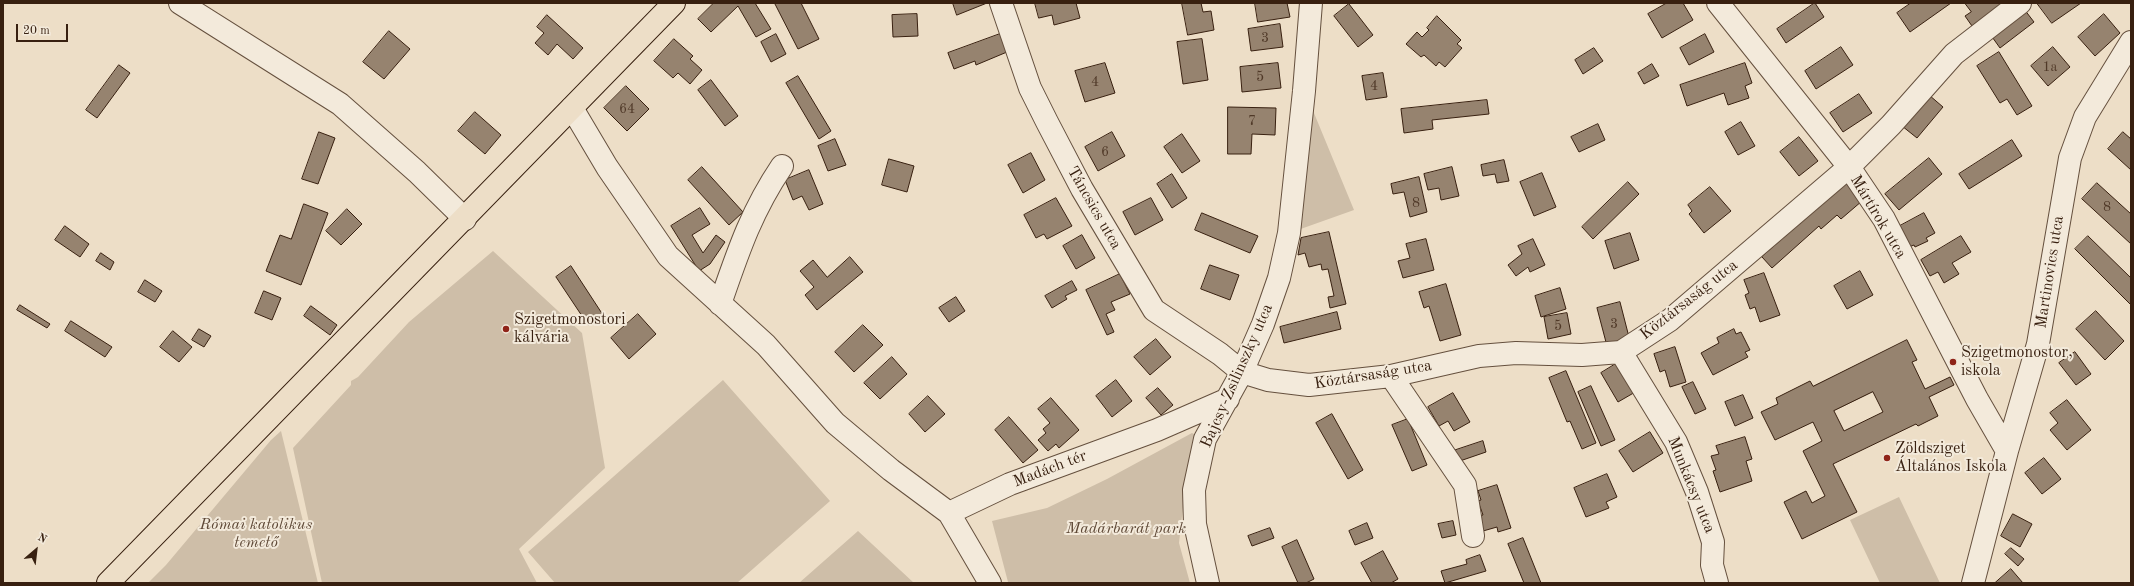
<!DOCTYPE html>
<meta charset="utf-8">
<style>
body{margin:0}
#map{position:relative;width:2134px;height:586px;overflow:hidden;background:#eddec7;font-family:"Old Standard TT",serif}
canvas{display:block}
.frame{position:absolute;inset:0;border:4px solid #382010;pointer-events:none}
.north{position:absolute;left:16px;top:530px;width:40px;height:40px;-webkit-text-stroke:3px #f3eadb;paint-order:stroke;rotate:28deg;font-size:11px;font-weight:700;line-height:16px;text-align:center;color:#382010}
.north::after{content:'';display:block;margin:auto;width:14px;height:18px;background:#382010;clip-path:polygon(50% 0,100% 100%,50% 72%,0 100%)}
.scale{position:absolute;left:16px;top:24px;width:52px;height:18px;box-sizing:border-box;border:2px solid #382010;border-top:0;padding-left:5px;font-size:12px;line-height:14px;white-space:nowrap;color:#382010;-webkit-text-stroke:3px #f3eadb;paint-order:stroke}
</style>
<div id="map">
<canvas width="2134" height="586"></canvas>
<div class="frame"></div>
<div class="north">N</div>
<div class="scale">20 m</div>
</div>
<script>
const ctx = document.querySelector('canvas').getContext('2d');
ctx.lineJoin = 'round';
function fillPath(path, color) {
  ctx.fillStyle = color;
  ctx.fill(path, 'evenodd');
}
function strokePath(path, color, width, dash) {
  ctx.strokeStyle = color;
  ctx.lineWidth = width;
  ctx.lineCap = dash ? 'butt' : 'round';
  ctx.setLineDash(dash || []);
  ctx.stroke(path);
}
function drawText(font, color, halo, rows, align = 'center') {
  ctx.font = font + ' "Old Standard TT",serif';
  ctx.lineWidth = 4;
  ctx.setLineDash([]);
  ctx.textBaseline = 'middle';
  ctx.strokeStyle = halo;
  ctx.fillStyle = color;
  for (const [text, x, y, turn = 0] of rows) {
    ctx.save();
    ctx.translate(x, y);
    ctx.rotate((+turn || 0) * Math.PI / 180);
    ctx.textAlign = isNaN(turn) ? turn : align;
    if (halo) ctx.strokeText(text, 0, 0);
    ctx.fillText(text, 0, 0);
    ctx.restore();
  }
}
fillPath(new Path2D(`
 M1309,101L1354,210L1295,231Z
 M493,251L582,333L605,468L519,549L537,583H322L293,448L351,385V381L358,377L409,322Z
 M723,380L830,501L737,583H555L528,552Z
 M281,431L318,583H148L166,565L271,440Z
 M1192,433L1199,437L1185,489L1179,543L1190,583L1008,582L992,521L1047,508L1107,479Z
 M1899,497L1940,583H1880L1850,520Z
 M858,531L914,583H799Z`), '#cebea8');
const building = new Path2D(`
 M714,3H755L771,29L756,37L738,6L711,32L698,19Z
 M777,3H801L819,39L798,49L775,4Z
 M953,3H987L957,15Z
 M1035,3H1076L1080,18L1054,25L1052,15L1039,18Z
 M1182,3H1201L1203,12L1211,11L1214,30L1188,35Z
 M1255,3H1287L1290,17L1258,22Z
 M1667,3H1683L1693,20L1662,38L1648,14Z
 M1815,3L1824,17L1786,43L1777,29Z
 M1911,3H1951L1910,32L1897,13Z
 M1965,3H2005L1972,26L1965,16L1971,12Z
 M2037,3H2081L2052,23Z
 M1349,4L1373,35L1358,47L1334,16Z
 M2024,9L2034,22L2000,48L1990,34Z
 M917,14L918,36L893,37L892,15Z
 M2104,14L2120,33L2095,56L2078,37Z
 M547,15L583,48L573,59L557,44L548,55L535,43L544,33L537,27Z
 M1437,16L1461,40L1457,44L1462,48L1445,67L1439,62L1436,66L1424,55L1421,57L1406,44L1417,32L1422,37L1429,30L1427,28Z
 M1280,24L1283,47L1251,51L1248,29Z
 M389,31L410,49L384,79L363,62Z
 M776,34L786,54L771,62L761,42Z
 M1000,34L1007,52L976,65L975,61L954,69L948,53Z
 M1705,34L1714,52L1689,65L1680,48Z
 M674,39L693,56L690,59L702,70L690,84L678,73L673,78L654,61Z
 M1202,39L1208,80L1183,84L1177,42Z
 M1841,47L1853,65L1816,89L1805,71Z
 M2053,47L2070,67L2048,86L2031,66Z
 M1594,48L1603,61L1583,74L1575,60Z
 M1999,52L2032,106L2017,115L2007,99L2000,103L1977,66Z
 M1105,63L1115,93L1085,102L1075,71Z
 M1278,63L1281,88L1242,92L1240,67Z
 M1745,63L1752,83L1745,86L1749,98L1728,105L1724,93L1687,106L1680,85Z
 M1652,64L1659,76L1644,84L1638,73Z
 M119,65L130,73L97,118L86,110Z
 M1383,73L1387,97L1366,100L1362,76Z
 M798,76L831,131L819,139L786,83Z
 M711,80L738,116L725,126L698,90Z
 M626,86L649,109L627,131L604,108Z
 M1859,94L1872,113L1843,132L1830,113Z
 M1929,95L1943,107L1917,138L1902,126Z
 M1487,100L1489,114L1432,120L1433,129L1404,133L1401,109Z
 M1228,107L1276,108L1275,135L1252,134L1251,154H1228Z
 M475,112L501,135L485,154L458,131Z
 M1741,122L1755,146L1738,155L1725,132Z
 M1598,124L1605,140L1579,152L1571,137Z
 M319,132L335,138L318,184L302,179Z
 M1112,132L1125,156L1098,171L1085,147Z
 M2123,132L2131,139V170L2108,149Z
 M1182,134L1200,161L1182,173L1164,147Z
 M1799,137L1818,161L1799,176L1780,152Z
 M835,139L846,165L828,171L818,146Z
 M2012,140L2022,156L1969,189L1959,174Z
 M1031,153L1045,180L1023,193L1008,165Z
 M1929,158L1942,174L1899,210L1885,194Z
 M889,159L914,166L907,192L882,185Z
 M1504,160L1509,181L1497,183L1495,174L1483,176L1481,165Z
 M702,167L743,212L729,225L688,180Z
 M1452,167L1459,196L1441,200L1439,188L1428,190L1424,174Z
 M809,170L823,204L809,210L802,196L793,200L785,180Z
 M1542,173L1556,207L1534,216L1520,182Z
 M1172,174L1187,198L1172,208L1157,184Z
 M1419,177L1427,212L1410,217L1404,192L1393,194L1391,184Z
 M1628,182L1639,194L1593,239L1582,227Z
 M1846,183L1862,201L1841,219L1837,215L1821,229L1819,226L1772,268L1762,257Z
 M2097,183L2131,214V244L2082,199Z
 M1710,187L1731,211L1704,233L1689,214L1692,211L1688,205Z
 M1056,198L1072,226L1047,239L1044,234L1036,238L1024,215Z
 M1151,198L1163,220L1135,235L1123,212Z
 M304,204L328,213L301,285L266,271L280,235L291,239Z
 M700,208L710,224L692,235L703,253L716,235L725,242L710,264L699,271L671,226Z
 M347,209L362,224L341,245L326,231Z
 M1202,213L1258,236L1250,253L1195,230Z
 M1924,213L1935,233L1926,238L1928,241L1915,247L1914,245L1909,247L1898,227Z
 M65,226L89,244L80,257L55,240Z
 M1329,232L1346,304L1330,308L1328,297L1334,296L1328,269L1322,270L1321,264L1309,267L1305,253L1298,255L1301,238Z
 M1630,233L1639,260L1614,269L1605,241Z
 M1082,235L1095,258L1076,269L1063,246Z
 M1961,236L1971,252L1952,263L1959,274L1944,283L1938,272L1930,276L1921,260Z
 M2088,236L2131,278V305L2075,249Z
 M1426,239L1434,270L1403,278L1398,261L1410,258L1406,244Z
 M1533,239L1545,265L1530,272L1528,267L1516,276L1508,265L1522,254L1518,246Z
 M101,253L114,262L110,270L96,261Z
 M850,257L863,272L817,310L805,295L814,287L800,271L813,260L827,277Z
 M1210,265L1239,275L1230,300L1201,289Z
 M571,266L603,315L588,325L556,277Z
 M1860,271L1873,295L1847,309L1834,286Z
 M1764,273L1780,315L1760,322L1755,307L1750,309L1745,295L1749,293L1744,280Z
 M1120,274L1130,294L1111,302L1115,310L1106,314L1114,332L1107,335L1086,290Z
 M145,280L162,291L155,302L138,292Z
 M1072,281L1077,290L1065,296L1067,299L1052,308L1045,296Z
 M1446,284L1461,335L1440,341L1429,306L1424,308L1419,292Z
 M1560,288L1566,309L1541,317L1535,296Z
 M264,291L281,298L272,320L255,313Z
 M956,297L965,311L949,322L939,308Z
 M1620,302L1630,341L1607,346L1597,308Z
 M20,305L50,324L47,328L17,310Z
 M311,306L337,325L330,335L304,316Z
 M2096,311L2124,341L2105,360L2076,329Z
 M1337,312L1341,329L1284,343L1280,327Z
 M1567,313L1571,334L1548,339L1544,317Z
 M638,314L656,334L629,359L611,338Z
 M71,321L112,347L105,357L65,331Z
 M863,325L883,345L854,372L835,352Z
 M199,329L211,336L204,347L192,340Z
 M1734,329L1736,334L1741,332L1750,350L1745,352L1748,357L1713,375L1701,353L1719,343L1717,338Z
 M173,331L192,347L179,362L160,347Z
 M1156,339L1171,357L1150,375L1134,357Z
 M1907,340L1917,360L1912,362L1925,389L1950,377L1954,385L1929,397L1938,416L1918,426L1916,424L1833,464L1857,512L1802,539L1784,502L1806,491L1812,503L1825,496L1803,451L1822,441L1813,422L1775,440L1761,412L1778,404L1776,398L1810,381L1813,386ZM1873,392L1883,412L1844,431L1834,411Z
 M1675,347L1686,382L1670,387L1665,370L1660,372L1654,354Z
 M2075,352L2091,374L2076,385L2059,363Z
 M892,357L907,374L880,399L864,383Z
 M1619,362L1637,391L1618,402L1601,373Z
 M1566,371L1596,443L1582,449L1570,421L1567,422L1549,378Z
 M1116,380L1132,401L1112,417L1096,396Z
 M1693,382L1706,409L1695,414L1682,387Z
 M1591,386L1615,440L1601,446L1578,392Z
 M1158,388L1173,405L1161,415L1146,398Z
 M1453,393L1470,422L1454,431L1448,421L1439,426L1428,407Z
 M1743,395L1753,418L1735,426L1725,402Z
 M928,396L945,414L925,432L909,414Z
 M1051,398L1079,430L1059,448L1056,444L1048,451L1038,440L1046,433L1043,429L1050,423L1038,409Z
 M2067,400L2091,430L2067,450L2050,430L2058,423L2050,413Z
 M1332,414L1363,470L1348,479L1316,423Z
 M1009,417L1038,450L1023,463L995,430Z
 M1408,419L1427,465L1412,471L1392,425Z
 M1650,432L1663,453L1633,472L1619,451Z
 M1745,437L1752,459L1746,461L1752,481L1720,492L1713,471L1716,470L1711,456L1719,454L1716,446Z
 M1483,441L1486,452L1454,463L1450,452Z
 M2044,458L2061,479L2042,494L2025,473Z
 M1607,474L1617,497L1606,502L1609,508L1586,517L1574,488Z
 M1497,485L1511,528L1498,532L1497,527L1483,531L1478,516L1483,515L1478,501L1481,500L1478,491Z
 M2013,514L2032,524L2020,547L2001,536Z
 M1453,521L1456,535L1442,538L1438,524Z
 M1367,523L1373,538L1355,545L1349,531Z
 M1270,528L1274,538L1252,546L1248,536Z
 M1523,538L1541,583H1524L1508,544Z
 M1297,540L1314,579L1306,583H1298L1282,547Z
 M2011,548L2024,559L2018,566L2005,554Z
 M1383,551L1398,579L1391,583H1372L1361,563Z
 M1480,555L1486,571L1445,583L1441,571L1467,564L1466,560Z
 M2011,569L2023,583H1995Z`);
fillPath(building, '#96836f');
strokePath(building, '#382010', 1);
const minor = new Path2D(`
 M180,3L340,104L417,172L465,219
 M1001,3L1030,88L1047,122L1082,189L1154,310L1220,354L1242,372L1268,380L1309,385L1391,376L1479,356L1516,353L1582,355L1621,352L1670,320L1849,167L1891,125L1954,54L2020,3
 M1718,3L1849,167L1884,219L1977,399L2007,451
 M572,108L607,167L668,256L766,345L835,423L891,470L949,513L990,583
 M720,304C738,252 751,212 782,166
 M1621,352L1676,442L1697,492L1713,542L1712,565L1717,583
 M1391,376L1465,485L1473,536
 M949,513L1010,484L1157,430L1228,399
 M1208,583L1195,524L1194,490L1205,439L1242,372L1263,324L1279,278L1289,233L1304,91L1311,3
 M1973,583L2007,451L2038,344L2070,158L2085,117L2131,42`);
const major = new Path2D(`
 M108,583L674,3`);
strokePath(minor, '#65503e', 24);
strokePath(major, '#382010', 24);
strokePath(minor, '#f3eadb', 22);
strokePath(major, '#eddec7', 22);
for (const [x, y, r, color] of [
 [506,329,4,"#8f2418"],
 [1953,362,4,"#8f2418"],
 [1887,458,4,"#8f2418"]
]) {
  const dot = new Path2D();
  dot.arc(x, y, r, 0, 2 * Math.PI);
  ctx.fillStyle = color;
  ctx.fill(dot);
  strokePath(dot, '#f3eadb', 1.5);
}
drawText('14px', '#503928', null, [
 ["3",1265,38],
 ["1a",2050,67],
 ["5",1260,77],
 ["4",1095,82],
 ["4",1374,86],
 ["64",627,109],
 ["7",1252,121],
 ["6",1105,152],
 ["8",1416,203],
 ["8",2107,207],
 ["3",1614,324],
 ["5",1558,326]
]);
drawText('16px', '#382010', '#f3eadb', [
 ["Táncsics utca",1094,208,60],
 ["Mártírok utca",1878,217,59],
 ["Martinovics utca",2050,272,-81],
 ["Köztársaság utca",1689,300,-38],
 ["Köztársaság utca",1373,375,-9],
 ["Bajcsy-Zsilinszky utca",1237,376,-66],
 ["Madách tér",1050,469,-21],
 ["Munkácsy utca",1691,485,68]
]);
drawText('16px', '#382010', '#f3eadb', [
 ["Szigetmonostori",514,320],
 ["kálvária",514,338],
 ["Szigetmonostor,",1961,353],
 ["iskola",1961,371],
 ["Zöldsziget",1895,449],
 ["Általános Iskola",1895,467]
], 'left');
drawText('italic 16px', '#5e4836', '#f3eadb', [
 ["Római katolikus",256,525],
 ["temető",256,543],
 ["Madárbarát park",1126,529]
]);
</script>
